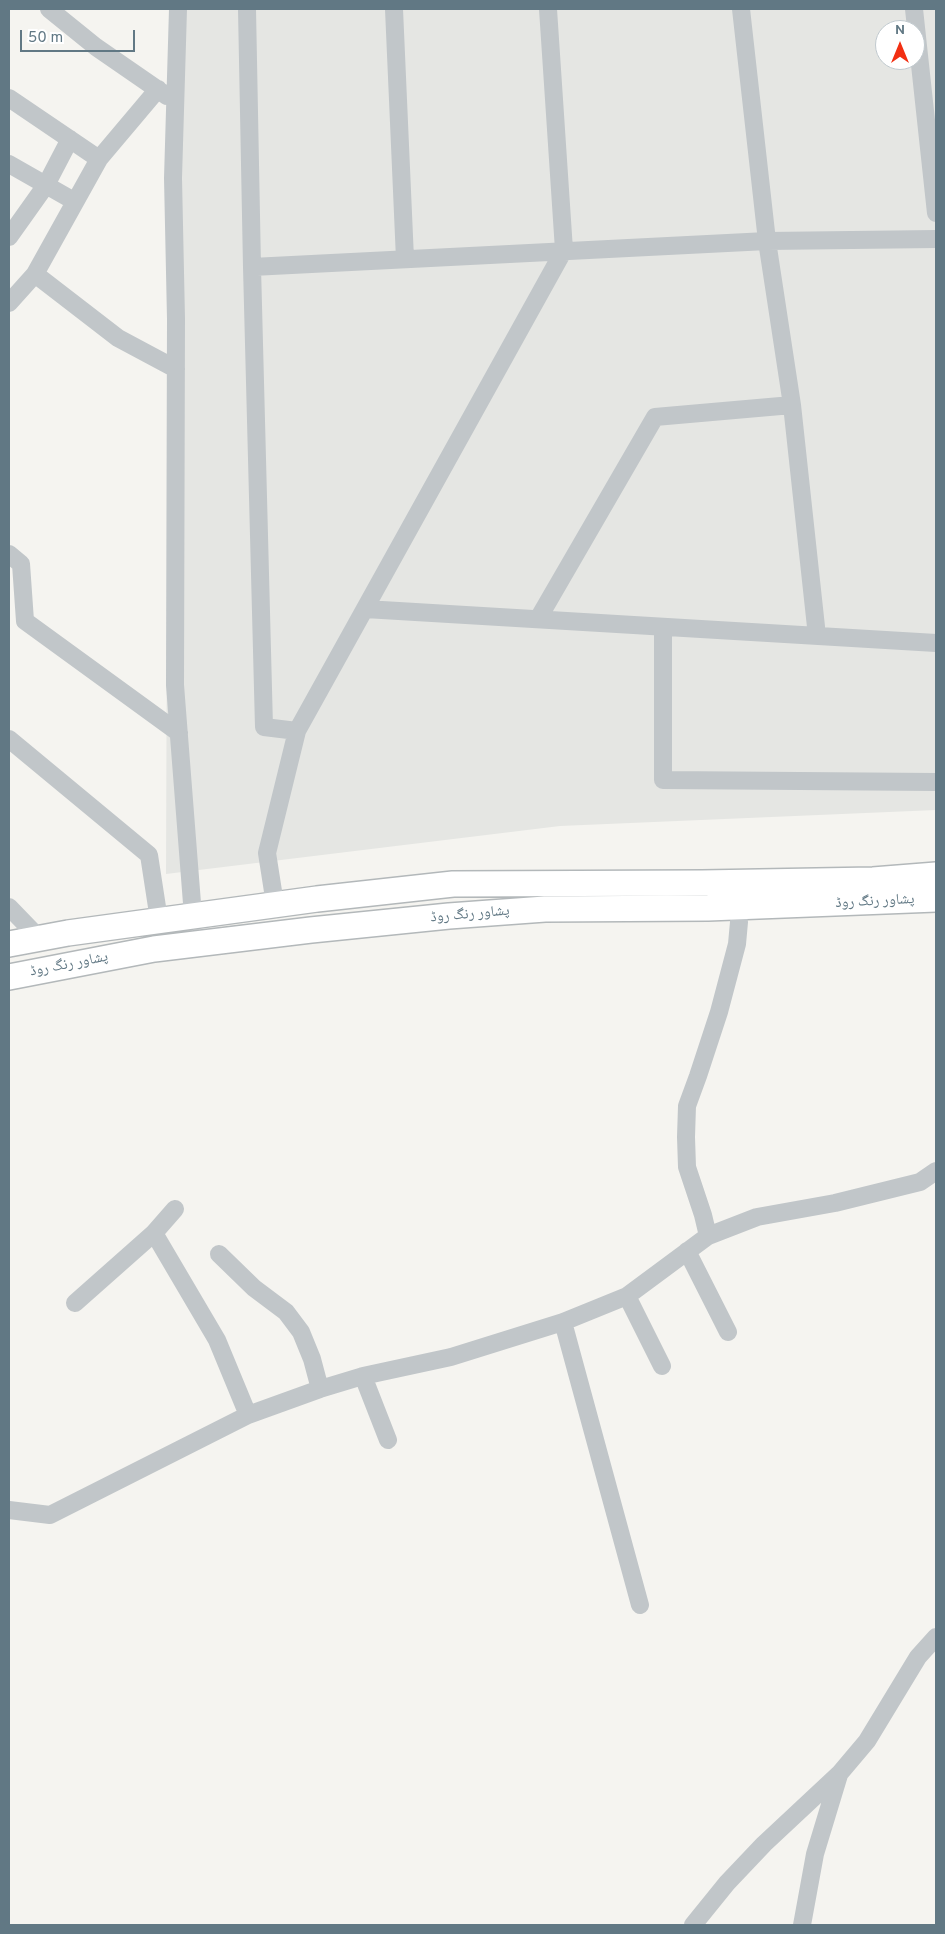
<!DOCTYPE html>
<meta charset="utf-8">
<style>
body{margin:0}
#map{position:relative;width:945px;height:1934px;overflow:hidden;background:#f5f4f0;font-family:Overpass,sans-serif}
canvas{display:block}
.frame{position:absolute;inset:0;border:10px solid #617884;pointer-events:none}
.north{position:absolute;left:875px;top:20px;width:50px;height:50px;box-sizing:border-box;background:#fff;border:1px solid #c0c9ce;border-radius:50%;rotate:0deg;font-size:14px;font-weight:700;line-height:20px;text-align:center;color:#617884}
.north::after{content:'';display:block;margin:auto;width:18px;height:22px;background:#f22f12;clip-path:polygon(50% 0,100% 100%,50% 72%,0 100%)}
.scale{position:absolute;left:20px;top:30px;width:115px;height:22px;box-sizing:border-box;border:2px solid #617884;border-top:0;padding-left:6px;font-size:15px;line-height:18px;white-space:nowrap;color:#617884;-webkit-text-stroke:4px #fff;paint-order:stroke}
</style>
<div id="map">
<canvas width="945" height="1934"></canvas>
<div class="frame"></div>
<div class="north">N</div>
<div class="scale">50 m</div>
</div>
<script>
const ctx = document.querySelector('canvas').getContext('2d');
ctx.lineJoin = 'round';
function fillPath(path, color) {
  ctx.fillStyle = color;
  ctx.fill(path, 'evenodd');
}
function strokePath(path, color, width, dash) {
  ctx.strokeStyle = color;
  ctx.lineWidth = width;
  ctx.lineCap = dash ? 'butt' : 'round';
  ctx.setLineDash(dash || []);
  ctx.stroke(path);
}
function drawText(font, color, halo, rows, align = 'center') {
  ctx.font = font + ' Overpass,"Noto Naskh Arabic",sans-serif';
  ctx.lineWidth = 5;
  ctx.setLineDash([]);
  ctx.textBaseline = 'middle';
  ctx.strokeStyle = halo;
  ctx.fillStyle = color;
  for (const [text, x, y, turn = 0] of rows) {
    ctx.save();
    ctx.translate(x, y);
    ctx.rotate((+turn || 0) * Math.PI / 180);
    ctx.textAlign = isNaN(turn) ? turn : align;
    if (halo) ctx.strokeText(text, 0, 0);
    ctx.fillText(text, 0, 0);
    ctx.restore();
  }
}
fillPath(new Path2D(`
 M169,9H936V810L560,826L166,874ZM885,30H915V60H885Z`), '#e5e6e3');
const highway = new Path2D(`
 M9,944L68,933L317,899L453,884L702,883L873,880L936,875
 M9,977L154,949L311,930L449,916L545,909L708,908L936,899`);
strokePath(highway, '#b3b8ba', 28);
strokePath(new Path2D(`
 M49,9L96,47L167,96
 M178,9L173,178L176,319L175,685L193,916
 M247,9L252,267L264,727L297,731L564,250L548,9
 M394,9L405,259
 M741,9L767,241L792,405L817,636
 M914,9L936,213
 M9,98L99,159
 M9,164L74,201
 M9,237L46,185L70,139
 M252,267L767,241L936,239
 M35,274L99,159L158,89
 M9,303L35,274L118,338L176,369
 M9,554L21,564L25,621L179,733
 M365,609L936,643
 M538,619L655,417L792,405
 M663,627V780L936,782
 M9,739L149,855L159,920
 M275,904L267,853L297,731
 M9,907L39,938
 M154,1233L175,1209
 M708,1236L703,1215L687,1167L686,1137L687,1106L698,1076L719,1012L737,944L739,922
 M687,1251L728,1332
 M219,1254L254,1288L286,1312L301,1332L312,1359L320,1389
 M627,1296L662,1366
 M75,1303L154,1233L217,1340L248,1415
 M563,1322L640,1605
 M363,1376L388,1440
 M9,1510L50,1515L248,1415L320,1389L363,1376L451,1357L563,1322L627,1296L708,1236L757,1217L835,1203L920,1182L936,1171
 M693,1925L727,1883L764,1844L840,1773L867,1741L918,1657L936,1637
 M802,1925L815,1854L839,1775`), '#c1c6c9', 18);
strokePath(highway, '#fff', 25);
drawText('15px', '#617884', '#fff', [
 ["پشاور رنگ روڈ",875,902,-3],
 ["پشاور رنگ روڈ",470,915,-5],
 ["پشاور رنگ روڈ",69,965,-11]
]);
</script>
